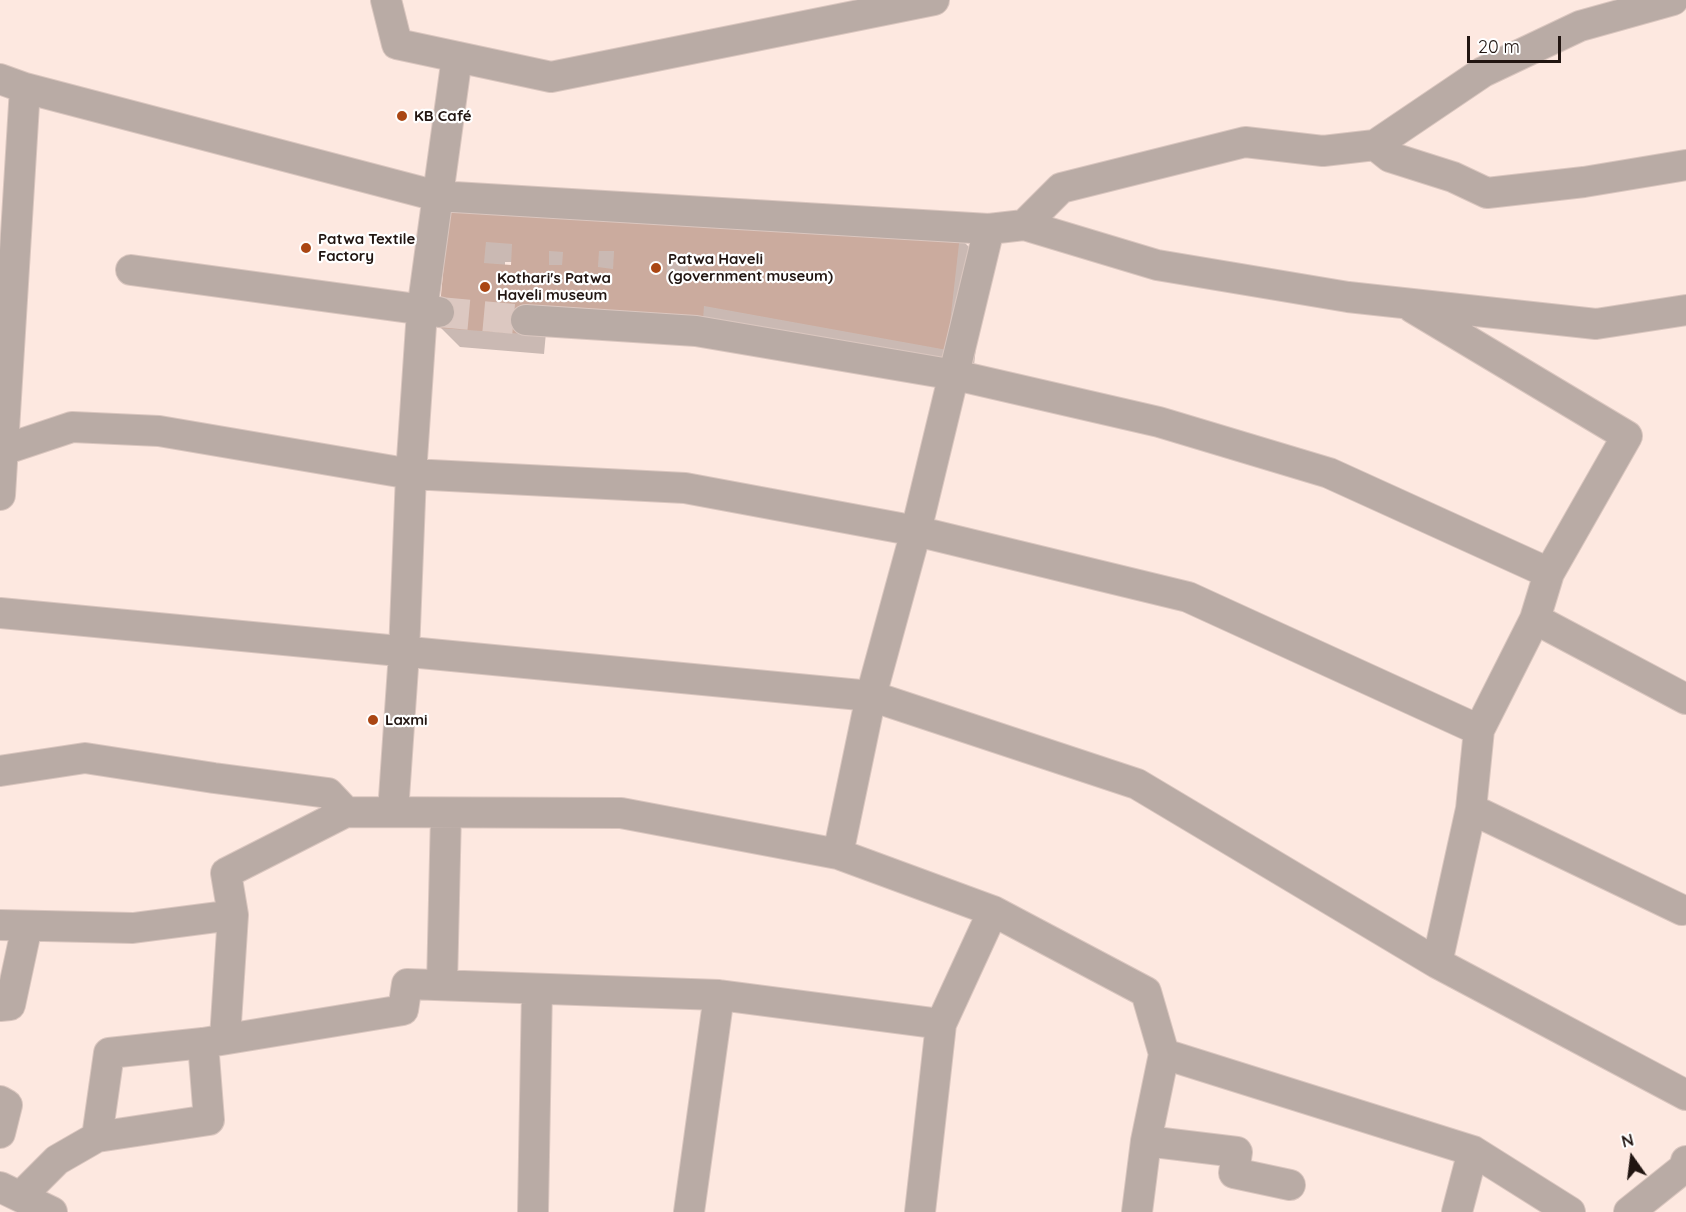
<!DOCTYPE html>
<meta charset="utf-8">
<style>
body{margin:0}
#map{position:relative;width:1686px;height:1212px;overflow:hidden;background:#fde8e0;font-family:Quicksand,sans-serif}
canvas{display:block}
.north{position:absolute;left:1602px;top:1128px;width:60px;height:60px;-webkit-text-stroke:4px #fff;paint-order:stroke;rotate:346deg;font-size:16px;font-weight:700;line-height:24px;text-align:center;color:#211511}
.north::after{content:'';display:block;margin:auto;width:21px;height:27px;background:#211511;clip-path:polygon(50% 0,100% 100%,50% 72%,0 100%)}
.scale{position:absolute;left:1467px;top:36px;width:94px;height:27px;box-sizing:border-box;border:3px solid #211511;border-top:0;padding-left:8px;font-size:18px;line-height:21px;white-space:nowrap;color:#211511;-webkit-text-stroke:4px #fff;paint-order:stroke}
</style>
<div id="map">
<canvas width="1686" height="1212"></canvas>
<div class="north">N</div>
<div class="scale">20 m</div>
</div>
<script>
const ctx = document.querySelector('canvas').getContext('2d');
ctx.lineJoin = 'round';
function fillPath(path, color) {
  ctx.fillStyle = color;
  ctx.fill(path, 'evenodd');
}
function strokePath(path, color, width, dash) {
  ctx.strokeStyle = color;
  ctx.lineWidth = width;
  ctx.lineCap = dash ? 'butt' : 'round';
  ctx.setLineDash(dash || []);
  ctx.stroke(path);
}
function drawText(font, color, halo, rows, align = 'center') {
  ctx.font = font + ' Quicksand,sans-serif';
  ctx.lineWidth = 4.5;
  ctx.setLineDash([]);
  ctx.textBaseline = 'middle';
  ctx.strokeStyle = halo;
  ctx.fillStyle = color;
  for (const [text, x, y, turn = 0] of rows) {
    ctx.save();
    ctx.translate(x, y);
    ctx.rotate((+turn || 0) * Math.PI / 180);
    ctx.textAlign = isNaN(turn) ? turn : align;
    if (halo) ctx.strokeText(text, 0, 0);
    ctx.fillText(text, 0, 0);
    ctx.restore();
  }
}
fillPath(new Path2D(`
 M451,210L959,237L985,263L973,375L547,322L544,354L460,347L440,327ZM505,262H512V266H505Z`), '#0003');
fillPath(new Path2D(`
 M449,208L960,235L947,350L704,306L703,321L525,334L438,328ZM486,242L512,244L511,265L484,263ZM549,251L563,252L562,265H549ZM599,251H614L613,269L598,267ZM668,255L689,257L687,280L666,279Z`), '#cbab9e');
strokePath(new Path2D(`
 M439,312L526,320`), '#dcc8c1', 30, [30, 15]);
const street = new Path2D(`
 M386,0L397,44L551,77L934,0
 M0,79L25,88L437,196L989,229L1024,225L1157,265L1348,297L1596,324L1686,310
 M1375,145L1390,157L1453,177L1487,193L1584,182L1686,165
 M1024,225L1061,188L1245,142L1323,151L1375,145L1483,72L1580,26L1673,0
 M131,270L439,312
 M1413,308L1627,436L1549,573L1535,619L1479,730L1471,809L1437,963
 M526,320L696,331L955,375L1159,422L1329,473L1549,573
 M3,450L72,427L159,431L411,474L685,488L916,531L1188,597L1479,730
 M0,495L25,88
 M0,613L871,696L1137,784L1437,963L1686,1095
 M1535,619L1686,699
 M0,771L85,758L214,778L328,793L346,812L621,813L838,854L993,911L1146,992L1164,1054L1473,1151L1570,1212
 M1471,809L1682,910
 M393,812L404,653L411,474L422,311L457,57
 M838,854L871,696L916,531L989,229
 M0,925L133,928L233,915L226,873L346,812
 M442,985L446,813
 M0,1006L10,1005L27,926
 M225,1038L233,915
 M0,1101L7,1105L0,1133
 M97,1137L109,1053L203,1043L403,1010L407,984L719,995L941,1024
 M1146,1141L1237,1152L1234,1173L1290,1185
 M0,1187L52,1212
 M21,1196L57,1160L97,1137L209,1120L203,1043
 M533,1212L537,989
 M689,1212L719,995
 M920,1212L941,1024L993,911
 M1137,1212L1146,1141L1164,1054
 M1457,1212L1473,1151
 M1629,1212L1684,1168L1686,1161`);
strokePath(street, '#dac6bf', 32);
strokePath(street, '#b9aba5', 30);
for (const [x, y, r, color] of [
 [402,116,6,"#aa4613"],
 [306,248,6,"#aa4613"],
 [656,268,6,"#aa4613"],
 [485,287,6,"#aa4613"],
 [373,720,6,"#aa4613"]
]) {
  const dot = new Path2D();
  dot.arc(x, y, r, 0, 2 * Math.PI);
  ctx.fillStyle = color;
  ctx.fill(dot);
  strokePath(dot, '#fff', 2);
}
drawText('bold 15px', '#211511', '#fff', [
 ["KB Café",414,116],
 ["Patwa Textile",318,239],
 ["Factory",318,256],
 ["Patwa Haveli",668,259],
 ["(government museum)",668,276],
 ["Kothari's Patwa",497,278],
 ["Haveli museum",497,295],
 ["Laxmi",385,720]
], 'left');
</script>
